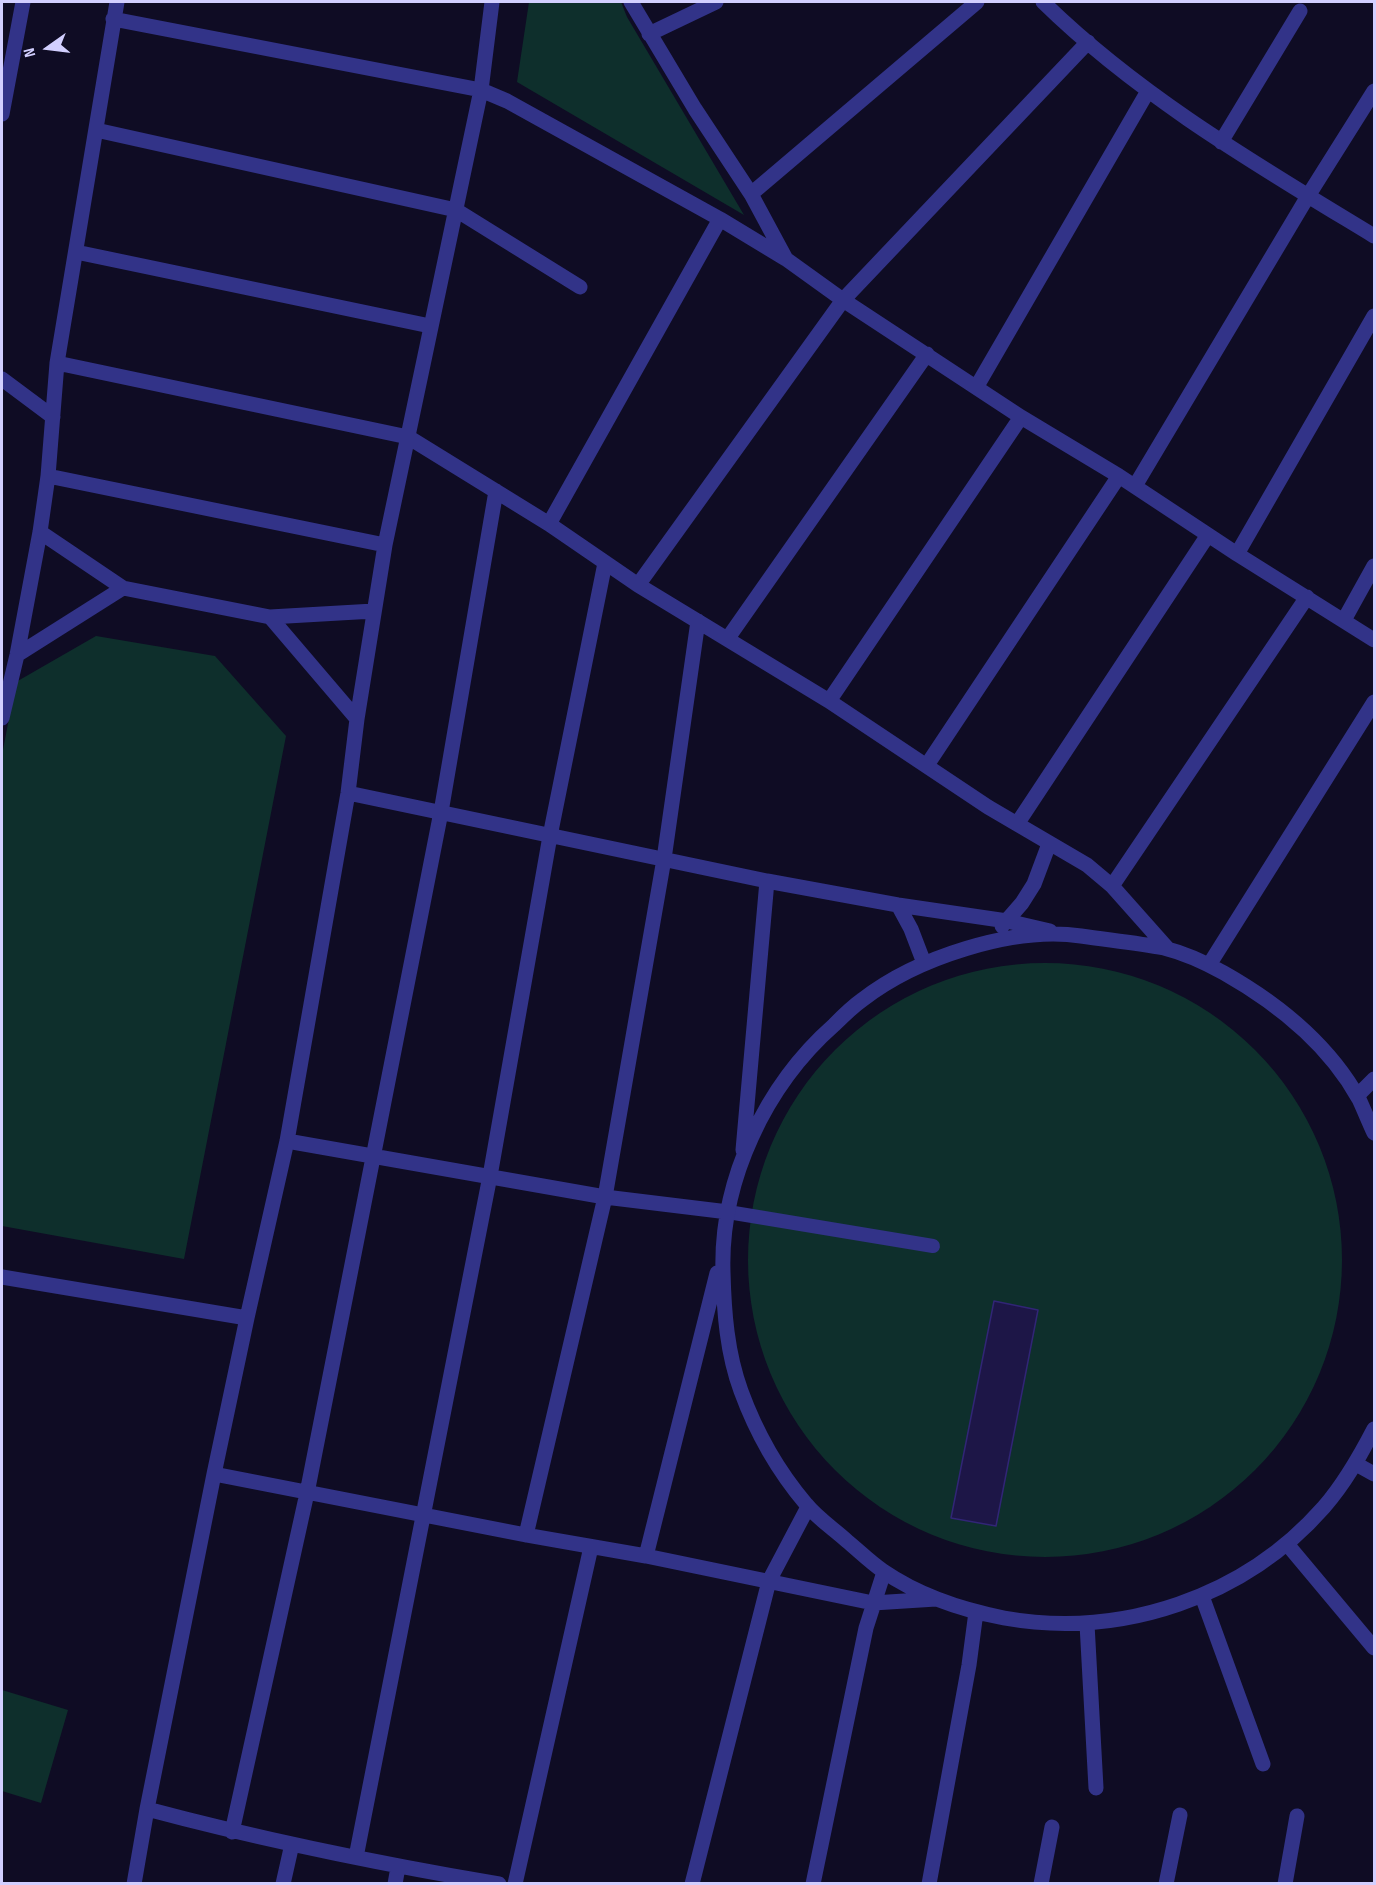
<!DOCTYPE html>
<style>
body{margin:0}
#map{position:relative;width:1376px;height:1885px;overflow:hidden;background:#0f0c24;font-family:"Sofia Sans Condensed",sans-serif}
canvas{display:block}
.frame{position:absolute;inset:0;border:3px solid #d2cfff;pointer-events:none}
.north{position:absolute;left:18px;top:18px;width:60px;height:60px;-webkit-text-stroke:4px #0f0c24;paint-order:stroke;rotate:256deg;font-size:16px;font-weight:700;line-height:24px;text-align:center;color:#d2cfff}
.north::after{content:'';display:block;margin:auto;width:21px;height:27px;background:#d2cfff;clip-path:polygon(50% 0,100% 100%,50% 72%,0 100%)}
</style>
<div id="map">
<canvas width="1376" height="1885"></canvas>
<div class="frame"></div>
<div class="north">N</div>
</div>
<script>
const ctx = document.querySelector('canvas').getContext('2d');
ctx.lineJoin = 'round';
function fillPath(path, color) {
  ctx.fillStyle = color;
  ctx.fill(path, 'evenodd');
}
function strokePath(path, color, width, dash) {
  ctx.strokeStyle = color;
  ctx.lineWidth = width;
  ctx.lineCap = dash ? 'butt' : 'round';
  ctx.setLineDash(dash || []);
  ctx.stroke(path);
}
fillPath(new Path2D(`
 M529,2H621L627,17L744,215L517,82Z
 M96,636L215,656L286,736L184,1259L2,1226V755L16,682Z
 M748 1260a297 297 0 1 1 594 0a297 297 0 1 1-594 0Z
 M2,1690L68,1710L41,1803L2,1791Z`), '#0e2f2c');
const building = new Path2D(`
 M994,1301L1038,1310L996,1526L951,1518Z`);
fillPath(building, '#1d1647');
strokePath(building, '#312576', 1.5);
strokePath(new Path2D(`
 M728,1212L933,1246`), '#323388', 14);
strokePath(new Path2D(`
 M631,2L695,109L751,194L786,259
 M1043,2C1140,97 1259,166 1374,236
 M113,19L481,90L507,101L720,219L786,259L843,300L1021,417L1119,476L1237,554L1374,640
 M649,34L716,2
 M2,114L23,2
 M96,130L456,210L580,287
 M1221,142L1300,11
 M751,194L977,2
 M76,252L430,326
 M57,363L408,437L549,524L638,585L829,701L988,807L1087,865L1112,886L1168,949
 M2,379L53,417
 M977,386L1148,91
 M48,476L385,545
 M1135,486L1308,196L1374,91
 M549,524L720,219
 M40,532L123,588L270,617L374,611
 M1237,554L1374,316
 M638,585L843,300L1088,42
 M270,617L357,719
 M1344,620L1374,566
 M728,638L927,354
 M17,655L123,588
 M829,701L1021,417
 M2,718L17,655L40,532L48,476L57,363L117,2
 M927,765L1119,476
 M348,793L767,881L898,905L1007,921L1050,931
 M1017,824L1208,535
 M1112,886L1307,597
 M898,905L911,929L924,963
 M1002,926L1022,903L1034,884L1049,844
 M1209,965L1374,702
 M1357,1096L1374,1079
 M1374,1133C1369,1122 1364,1110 1359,1099C1329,1045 1277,1003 1224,973C1206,963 1184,953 1164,948C1137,943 1108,940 1081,936C1013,926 916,958 862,1000C852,1007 843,1016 834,1025C766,1085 720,1180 723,1272C724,1312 727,1353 741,1391C756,1432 778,1471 806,1504C817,1518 834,1529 847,1541C859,1551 870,1562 883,1571C918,1595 963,1610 1004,1618C1122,1639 1245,1597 1324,1507C1345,1483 1360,1456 1374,1429
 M287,1141L605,1197L728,1212
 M743,1150L767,881
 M2,1277L247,1318
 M1356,1464L1374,1474
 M214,1474L526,1535L646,1556L873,1603L936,1599
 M526,1535L605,1197L664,859L698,621
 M1287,1544L1374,1648
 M646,1556L717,1273
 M1202,1596L1263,1764
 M1087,1624L1096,1788
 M147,1809C263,1840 381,1864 499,1884
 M232,1832L307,1493L441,812L496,491
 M356,1857L490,1176L550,836L605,563
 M134,1884L147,1809L214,1474L247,1318L287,1141L348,793L357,719L385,545L481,90L492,2
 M283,1884L292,1844
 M395,1884L398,1867
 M515,1884L591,1547
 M692,1884L769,1581L808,1507
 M813,1884L866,1628L884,1572
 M929,1884L969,1665L976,1612
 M1041,1884L1052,1827
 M1166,1884L1180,1815
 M1285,1884L1297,1816`), '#323388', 15);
</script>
